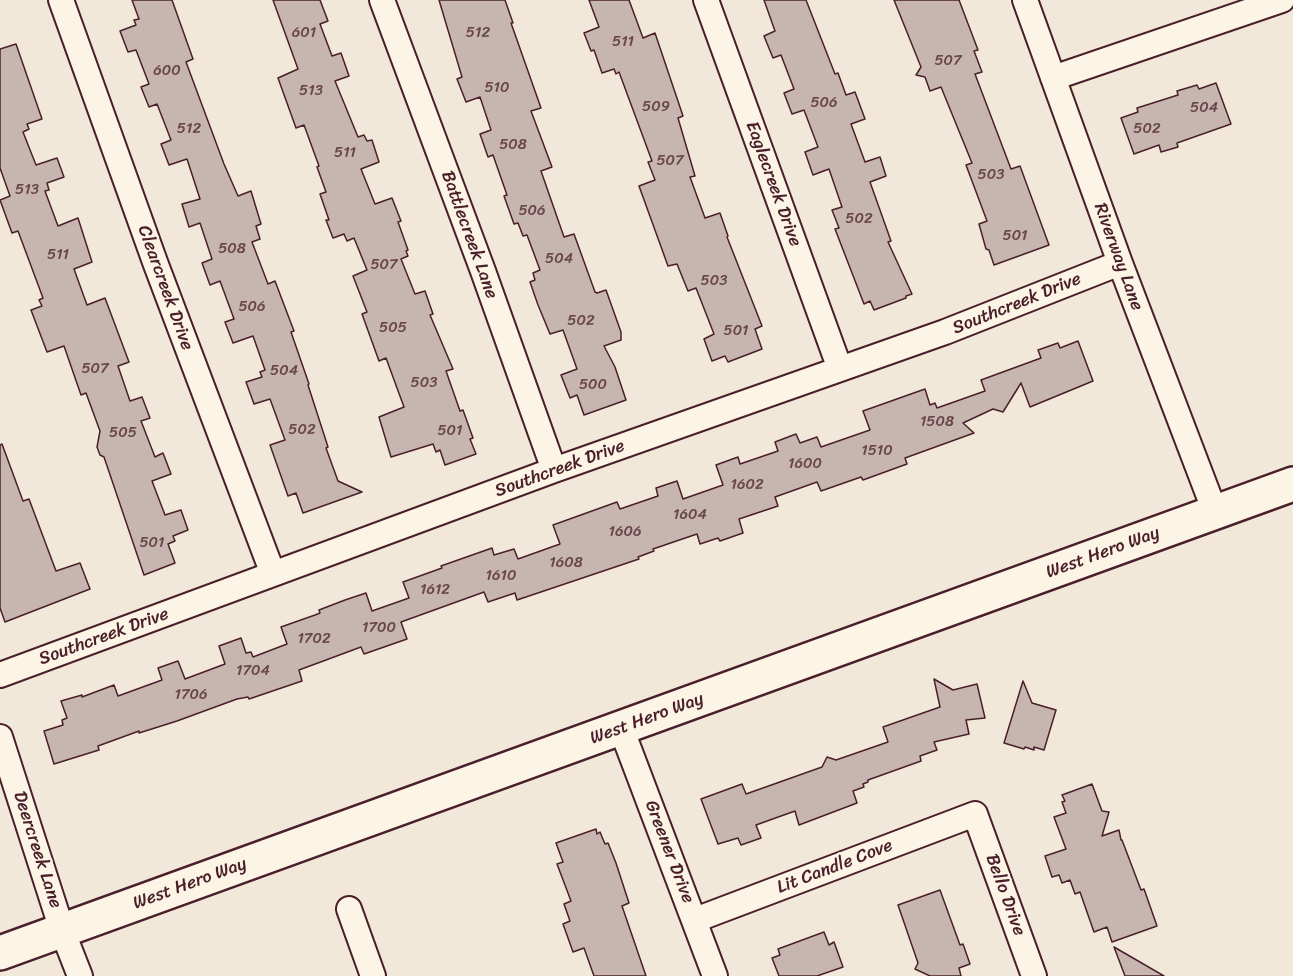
<!DOCTYPE html>
<style>
body{margin:0}
canvas{display:block;background:#f1e8da}
</style>
<canvas width="1293" height="976"></canvas>
<script>
const ctx = document.querySelector('canvas').getContext('2d');
ctx.lineJoin = 'round';
function fillPath(path, color) {
  ctx.fillStyle = color;
  ctx.fill(path, 'evenodd');
}
function strokePath(path, color, width, dash) {
  ctx.strokeStyle = color;
  ctx.lineWidth = width;
  ctx.lineCap = dash ? 'butt' : 'round';
  ctx.setLineDash(dash || []);
  ctx.stroke(path);
}
function drawText(font, color, halo, rows, align = 'center') {
  ctx.font = font + ' Sriracha,sans-serif';
  ctx.lineWidth = 4.5;
  ctx.setLineDash([]);
  ctx.textBaseline = 'middle';
  ctx.strokeStyle = halo;
  ctx.fillStyle = color;
  for (const [text, x, y, turn = 0] of rows) {
    ctx.save();
    ctx.translate(x, y);
    ctx.rotate((+turn || 0) * Math.PI / 180);
    ctx.textAlign = isNaN(turn) ? turn : align;
    if (halo) ctx.strokeText(text, 0, 0);
    ctx.fillText(text, 0, 0);
    ctx.restore();
  }
}
const building = new Path2D(`
 M132,0H172L193,59L186,62L224,164L238,196L251,191L261,224L256,226L260,239L252,242L268,284L275,281L294,331L291,332L309,384L308,385L328,447L326,448L338,481L362,492L303,513L296,493L288,496L270,445L285,440L270,399L254,404L246,382L262,377L260,372L265,370L253,336L233,343L225,322L234,319L220,281L210,285L202,263L212,259L200,223L189,227L182,204L200,199L187,159L169,165L161,144L171,140L157,104L149,107L141,87L149,84L136,50L128,52L120,31L136,25L134,20L139,19Z
 M273,0H320L328,21L320,24L332,56L341,53L349,76L335,81L358,137L364,135L367,141L372,140L379,162L361,169L375,204L392,198L401,221L398,222L408,250L406,251L408,256L401,259L415,294L425,291L433,314L430,315L453,369L446,371L460,411L463,410L473,438L470,439L476,454L445,465L440,450L436,452L433,444L391,457L379,417L404,407L386,358L379,361L362,314L367,312L353,276L367,270L354,238L347,241L344,234L333,238L326,220H329L320,194L326,192L317,167L319,166L304,125L296,128L278,78L298,69Z
 M439,0H505L513,23H511L541,108L531,111L552,167L541,171L564,237L574,234L595,292L597,293L606,290L621,332V340L604,346L615,367L626,400L584,415L577,395L570,398L561,375L577,369L563,330L550,334L538,305L530,282L535,280L533,273L540,270L527,235L523,236L518,223L514,224L504,196L507,195L493,155L488,157L480,134L491,130L480,97L466,102L457,79L462,77Z
 M589,0H629L643,38L655,33L683,116L678,118L695,176L690,177L705,218L720,213L728,236L727,237L762,326L755,329L762,349L728,362L725,356L712,361L704,339L714,334L696,288L688,291L677,264L668,266L639,186L655,180L648,162L652,161L619,72L616,74L614,69L602,73L594,50L591,51L584,33L599,27Z
 M764,0H806L835,74L838,73L846,95L855,92L865,119L851,124L865,162L880,157L886,176L870,182L891,241L888,242L912,294L906,296V298L874,310L870,301L864,304L835,229L839,228L832,210L842,207L829,169L813,175L805,152L818,147L804,110L792,114L784,93L794,89L781,55L773,58L764,36L775,31Z
 M894,0H959L978,50L974,51L982,72L975,74L1011,169L1020,166L1049,245L994,265L989,250L986,249L979,224L987,221L966,165L972,163L941,87L930,91L925,77L916,75L921,67Z
 M16,44L42,119L27,124L29,129L23,132L36,165L57,158L64,177L47,183L49,190L45,191L58,226L78,218L92,262L74,269L87,305L105,298L129,362L118,366L130,401L142,397L150,418L141,421L155,457L163,453L171,474L152,481L165,515L181,510L188,530L173,536L175,541L168,544L175,563L144,575L104,457L100,455L97,447L100,431L86,393L81,395L64,346L47,352L31,310L42,306L39,300L43,298L18,231L12,233L0,200L10,196L0,168V49Z
 M1216,83L1231,124L1177,143L1178,147L1161,152L1159,145L1134,154L1121,118L1138,112L1137,108L1178,95L1177,91L1197,85L1199,89Z
 M1078,341L1093,381L1030,407L1021,383L1003,412L993,409L963,423L974,433L905,458L907,464L863,480L861,477L821,491L817,482L775,497L778,506L739,519L743,533L720,541L718,538L700,544L697,534L653,549L654,551L638,557L639,559L517,600L515,593L488,602L484,592L401,622L407,639L364,654L361,647L299,670L302,681L249,699L248,697L237,699L177,721L139,733V731L98,746L99,750L54,764L44,731L63,725L62,720L67,718L61,701L82,695V697L114,685L118,696L162,680L158,668L178,661L185,679L225,664L219,646L241,638L246,653L251,652L253,657L287,644L281,627L315,615L320,613L319,610L345,600L366,593L372,611L409,598L403,582L442,568L441,566L492,548L494,555L514,549L518,559L560,544L553,525L617,502L620,509L658,496L656,488L677,481L683,499L723,485L716,465L738,457L740,464L778,451L775,442L796,434L800,443L817,437L821,447L870,430L863,411L925,389L930,405L935,403L937,408L985,391L981,380L1041,358L1038,350L1058,343L1060,348Z
 M2,444L23,501L29,499L56,571L80,563L90,589L5,622L0,608V445Z
 M934,679L953,690L977,684L985,718L966,720L969,734L934,742L937,750L920,756L921,761L868,780V782L863,784L864,787L853,791L857,803L799,825L795,811L756,825L761,838L741,845L738,838L718,844L701,799L742,784L746,794L822,767L827,757L836,760L888,742L883,727L940,707Z
 M1023,681L1032,703L1056,710L1044,750L1034,747V750L1025,747L1024,749L1004,743Z
 M1092,784L1102,811L1109,812L1102,836L1119,830L1121,840H1122L1141,890L1144,889L1157,926L1112,942L1107,927L1094,932L1080,892L1075,894L1070,880L1062,883L1059,875L1052,877L1045,856L1066,849L1054,817L1066,813L1062,802L1065,801L1062,795Z
 M596,829L597,834L600,832L605,844L608,843L616,863L629,903L622,906L646,976H594L584,948L573,952L563,924L570,921L564,904L571,901L557,864L563,862L556,843Z
 M940,890L960,945L963,944L970,964L959,968L961,976H930L915,969L918,963L898,905Z
 M824,932L829,945L834,942L843,967L817,976H779L772,958L780,955L778,949Z
 M1114,947L1164,976H1125Z`);
fillPath(building, '#c7b6af');
strokePath(building, '#4a1f2b', 1.5);
const minor = new Path2D(`
 M61,0L155,262L273,574
 M382,0L483,271L554,470
 M706,0L840,369
 M1025,0L1120,263L1215,512
 M1053,78L1282,0
 M0,675L554,470L945,332L1120,263
 M621,728L715,976
 M0,737L62,930L80,976
 M349,909L373,976
 M695,920L975,814L1034,976`);
const secondary = new Path2D(`
 M0,953L1293,484`);
strokePath(minor, '#4a1f2b', 28);
strokePath(secondary, '#4a1f2b', 38);
strokePath(minor, '#fcf5e5', 24);
strokePath(secondary, '#fcf5e5', 33);
drawText('15px', '#69454c', null, [
 ["601",304,33],
 ["512",478,33],
 ["511",623,42],
 ["507",948,61],
 ["600",167,71],
 ["510",497,88],
 ["513",311,91],
 ["506",824,103],
 ["509",656,107],
 ["504",1204,108],
 ["512",189,129],
 ["502",1147,129],
 ["508",513,145],
 ["511",345,153],
 ["507",670,161],
 ["503",991,175],
 ["513",27,190],
 ["506",532,211],
 ["502",859,219],
 ["501",1015,236],
 ["508",232,249],
 ["511",58,255],
 ["504",559,259],
 ["507",384,265],
 ["503",714,281],
 ["506",252,307],
 ["502",581,321],
 ["505",393,328],
 ["501",736,331],
 ["507",95,369],
 ["504",284,371],
 ["503",424,383],
 ["500",593,385],
 ["1508",937,422],
 ["502",302,430],
 ["501",450,431],
 ["505",123,433],
 ["1510",877,451],
 ["1600",805,464],
 ["1602",747,485],
 ["1604",690,515],
 ["1606",625,532],
 ["501",152,543],
 ["1608",566,563],
 ["1610",501,576],
 ["1612",435,590],
 ["1700",379,628],
 ["1702",314,639],
 ["1704",253,671],
 ["1706",191,695]
]);
drawText('18px', '#4a1f2b', '#fcf5e5', [
 ["Eaglecreek Drive",773,184,70],
 ["Battlecreek Lane",469,235,70],
 ["Riverway Lane",1118,257,70],
 ["Clearcreek Drive",165,288,70],
 ["Southcreek Drive",1017,304,-22],
 ["Southcreek Drive",560,469,-20],
 ["West Hero Way",1103,553,-20],
 ["Southcreek Drive",104,637,-20],
 ["West Hero Way",647,719,-20],
 ["Deercreek Lane",37,850,72],
 ["Greener Drive",669,852,69],
 ["Lit Candle Cove",835,867,-21],
 ["West Hero Way",190,884,-20],
 ["Bello Drive",1005,895,70]
]);
</script>
